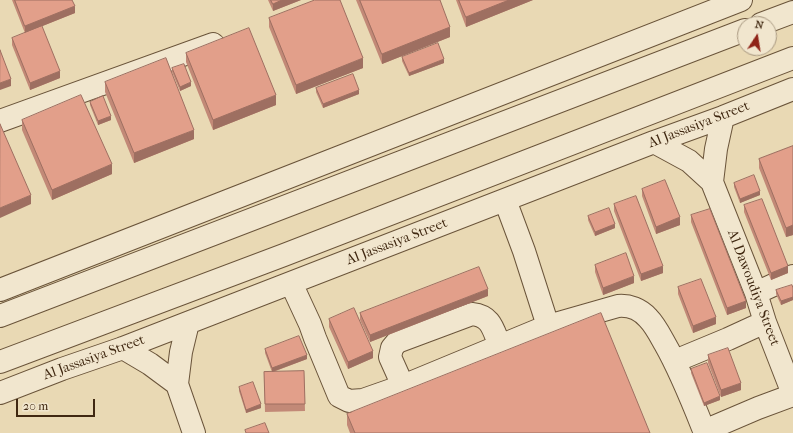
<!DOCTYPE html>
<style>
body{margin:0}
#map{position:relative;width:793px;height:433px;overflow:hidden;background:#e9d9b4;font-family:"IM FELL French Canon",serif}
canvas{display:block}
.north{position:absolute;left:737px;top:16px;width:40px;height:40px;box-sizing:border-box;background:#f1e6ce;border:1px solid #aa9a82;border-radius:50%;rotate:12deg;font-size:11px;font-weight:700;line-height:16px;text-align:center;color:#402811}
.north::after{content:'';display:block;margin:auto;width:14px;height:18px;background:#8f2418;clip-path:polygon(50% 0,100% 100%,50% 72%,0 100%)}
.scale{position:absolute;left:16px;top:399px;width:79px;height:18px;box-sizing:border-box;border:2px solid #402811;border-top:0;padding-left:5px;font-size:12px;line-height:14px;white-space:nowrap;color:#402811;-webkit-text-stroke:3px #f1e6ce;paint-order:stroke}
</style>
<div id="map">
<canvas width="793" height="433"></canvas>
<div class="north">N</div>
<div class="scale">20 m</div>
</div>
<script>
const ctx = document.querySelector('canvas').getContext('2d');
ctx.lineJoin = 'round';
function strokePath(path, color, width, dash) {
  ctx.strokeStyle = color;
  ctx.lineWidth = width;
  ctx.lineCap = dash ? 'butt' : 'round';
  ctx.setLineDash(dash || []);
  ctx.stroke(path);
}
function fillPath(path, color) {
  ctx.fillStyle = color;
  ctx.fill(path, 'evenodd');
}
function drawText(font, color, halo, rows, align = 'center') {
  ctx.font = font + ' "IM FELL French Canon",serif';
  ctx.lineWidth = 3;
  ctx.setLineDash([]);
  ctx.textBaseline = 'middle';
  ctx.strokeStyle = halo;
  ctx.fillStyle = color;
  for (const [text, x, y, turn = 0] of rows) {
    ctx.save();
    ctx.translate(x, y);
    ctx.rotate((+turn || 0) * Math.PI / 180);
    ctx.textAlign = isNaN(turn) ? turn : align;
    if (halo) ctx.strokeText(text, 0, 0);
    ctx.fillText(text, 0, 0);
    ctx.restore();
  }
}
const minor = new Path2D(`
 M761,24L793,12
 M0,121L213,44
 M654,142L689,161L712,182L756,293L765,322L793,394
 M712,182L716,149L723,117
 M505,200L524,251L548,326
 M291,283L310,324L315,338L339,396L349,401L363,400L403,386L548,326L618,306C629,305 640,309 648,318C655,325 660,335 665,344C681,372 693,403 705,433
 M0,290L741,0
 M756,293L793,276
 M0,316L745,30
 M188,323L181,352L177,384L194,433
 M123,348L150,364L177,384
 M675,361L728,339L765,322
 M0,362L284,255L793,58
 M403,386L390,357L392,348L397,342L472,314C492,316 493,330 500,346
 M0,393L62,369L123,348L654,142L723,117L793,89
 M704,431L758,408L793,395`);
strokePath(minor, '#6a543a', 24);
strokePath(minor, '#f1e6ce', 22);
fillPath(new Path2D(`
 M12,0H72L75,13L25,33Z
 M268,0H301L273,11Z
 M356,0H440L450,37L382,64Z
 M456,0H533L466,27Z
 M269,18L363,68L296,94L269,27Z
 M12,38L60,78L30,90L12,45Z
 M186,53L276,105L213,130L186,62Z
 M402,57L444,63L409,76L402,61Z
 M172,68L191,86L180,91L172,72Z
 M105,82L194,139L134,163L105,92Z
 M316,88L359,94L323,108L316,92Z
 M90,102L111,120L98,125L90,105Z
 M22,120L112,174L52,200L22,130Z
 M793,146V235L786,237L759,168V159Z
 M734,183L760,195L740,203L734,187Z
 M642,189L680,225L656,234L642,196Z
 M614,204L663,273L641,281L614,211Z
 M744,205L788,273L771,280L744,212Z
 M691,215L746,308L727,315L691,222Z
 M588,216L615,228L595,236L588,220Z
 M595,265L634,283L603,295L595,272Z
 M678,287L716,324L693,333L678,294Z
 M793,288V300L781,305L776,294V290Z
 M488,296L370,342L360,320V313Z
 M329,319L373,358L348,369L329,327Z
 M265,349L307,359L273,372L304,371L305,411L265,412L264,372H272L265,353Z
 M708,355L741,390L721,397L708,363Z
 M691,369L720,400L704,406L691,373Z
 M239,387L261,408L246,413L239,391Z
 M347,414L650,433H350L347,425Z`), '#c28977');
fillPath(new Path2D(`
 M282,0H301L273,11V4Z
 M509,0H533L466,27V17Z
 M75,6V13L25,33V26Z
 M450,27V37L382,64V54Z
 M363,58V68L296,94V85Z
 M444,59V63L409,76V73Z
 M60,71V78L30,90V83Z
 M11,79V86L0,90V83Z
 M191,82V86L180,91V87Z
 M359,90V94L323,108V104Z
 M276,95V105L213,130V120Z
 M111,116V120L98,125V121Z
 M194,130V139L134,163V153Z
 M112,164V174L52,200V190Z
 M760,191V195L740,203V199Z
 M31,195V204L0,218V208Z
 M680,217V225L656,234V227Z
 M615,224V228L595,236V232Z
 M793,225V235L786,237V228Z
 M663,266V273L641,281V274Z
 M788,266V273L771,280V273Z
 M634,276V283L603,295V288Z
 M488,289V296L370,342V335Z
 M793,297V300L781,305V301Z
 M746,301V308L727,315V308Z
 M716,317V324L693,333V326Z
 M373,351V358L348,369V362Z
 M307,355V359L272,372V368Z
 M741,383V390L721,397V390Z
 M720,396V400L704,406V403Z
 M261,404V408L246,413V410Z`), '#9e6f61');
const building = new Path2D(`
 M15,0H72L75,6L25,26Z
 M271,0H282L273,4Z
 M315,0H340L363,58L296,85L269,18Z
 M360,0H440L450,27L382,54Z
 M459,0H509L466,17Z
 M42,26L60,71L30,83L12,38Z
 M249,28L276,95L213,120L186,53Z
 M438,43L444,59L409,73L402,57Z
 M0,50L11,79L0,83Z
 M166,58L194,130L134,153L105,82Z
 M184,64L191,82L180,87L172,68Z
 M353,74L359,90L323,104L316,88Z
 M81,95L112,164L52,190L22,120Z
 M103,96L111,116L98,121L90,102Z
 M0,124L31,195L0,208Z
 M793,146V225L786,228L759,159Z
 M754,175L760,191L740,199L734,183Z
 M665,180L680,217L656,227L642,189Z
 M636,196L663,266L641,274L614,204Z
 M762,199L788,266L771,273L744,205Z
 M609,208L615,224L595,232L588,216Z
 M710,209L746,301L727,308L691,215Z
 M626,253L634,276L603,288L595,265Z
 M479,267L488,289L370,335L360,313Z
 M701,279L716,317L693,326L678,287Z
 M792,285L793,288V297L781,301L776,290Z
 M354,308L373,351L348,362L329,319Z
 M601,313L650,433H355L347,414Z
 M299,336L307,355L272,368L265,349Z
 M728,348L741,383L721,390L708,355Z
 M707,363L720,396L704,403L691,369Z
 M304,371L305,404H265L264,372Z
 M253,382L261,404L246,410L239,387Z
 M265,423L269,433H246L245,430Z`);
fillPath(building, '#e29f8a');
strokePath(building, '#9e6f61', 1);
drawText('14px', '#402811', '#f1e6ce', [
 ["Al Jassasiya Street",699,125,-21],
 ["Al Jassasiya Street",397,242,-21],
 ["Al Dawoudiya Street",753,288,69],
 ["Al Jassasiya Street",94,358,-20]
]);
</script>
